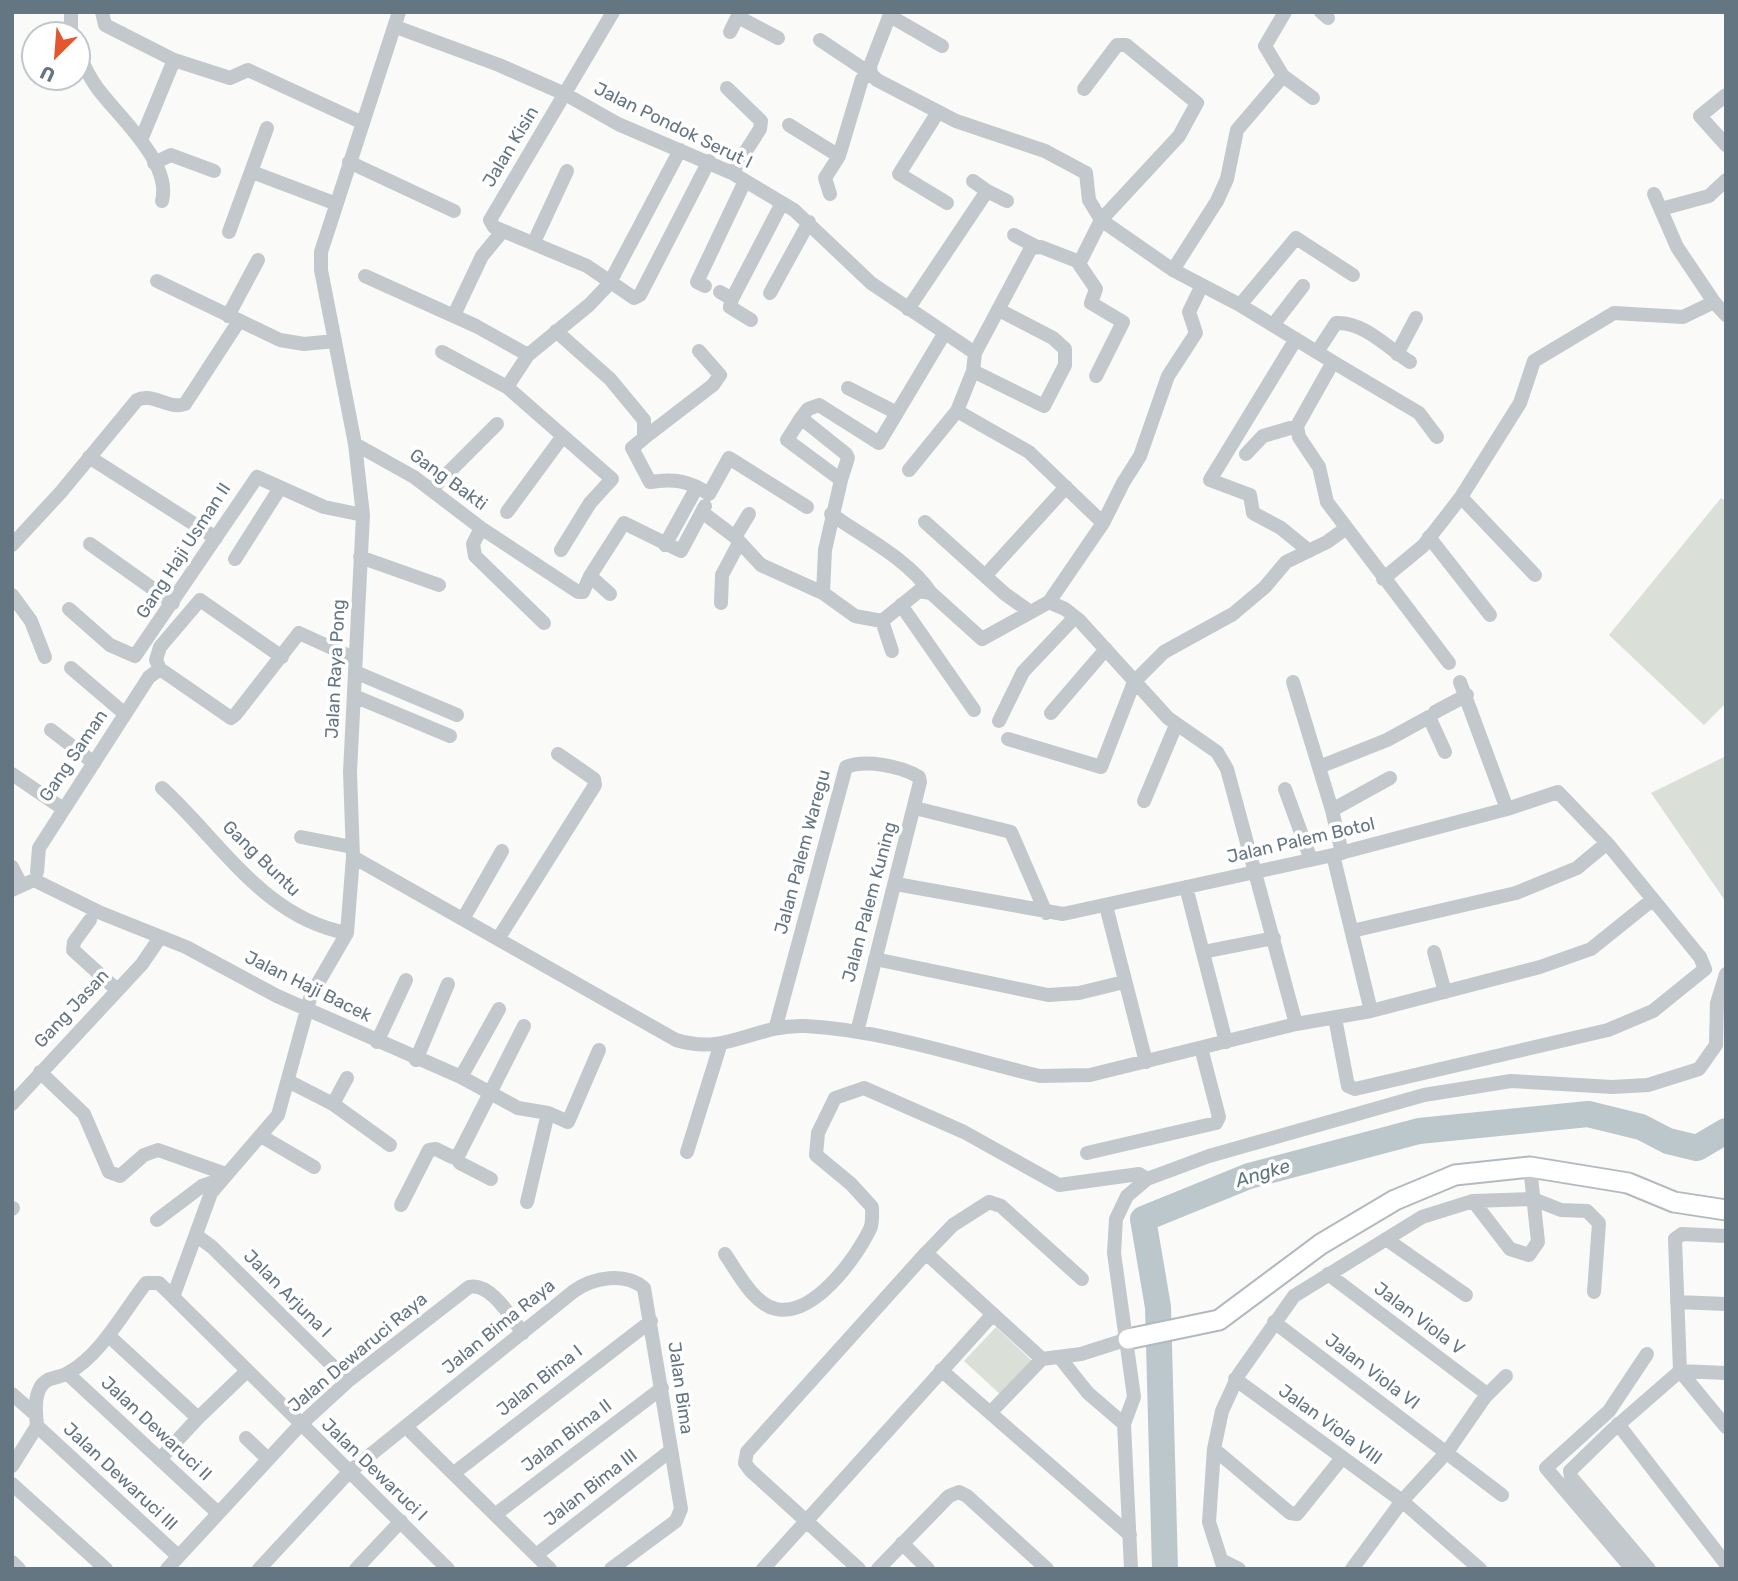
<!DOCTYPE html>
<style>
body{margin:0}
#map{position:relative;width:1738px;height:1581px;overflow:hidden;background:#fafaf8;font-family:Rubik,sans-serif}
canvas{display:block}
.frame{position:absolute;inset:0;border:14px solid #657683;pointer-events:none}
.north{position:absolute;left:21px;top:21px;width:70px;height:70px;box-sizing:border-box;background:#fff;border:2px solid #c1c8cd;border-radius:50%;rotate:205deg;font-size:19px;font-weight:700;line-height:28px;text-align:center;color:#657683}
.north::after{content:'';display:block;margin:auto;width:24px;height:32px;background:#e4572e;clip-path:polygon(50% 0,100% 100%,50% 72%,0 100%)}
</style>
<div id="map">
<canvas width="1738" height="1581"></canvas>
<div class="frame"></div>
<div class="north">U</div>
</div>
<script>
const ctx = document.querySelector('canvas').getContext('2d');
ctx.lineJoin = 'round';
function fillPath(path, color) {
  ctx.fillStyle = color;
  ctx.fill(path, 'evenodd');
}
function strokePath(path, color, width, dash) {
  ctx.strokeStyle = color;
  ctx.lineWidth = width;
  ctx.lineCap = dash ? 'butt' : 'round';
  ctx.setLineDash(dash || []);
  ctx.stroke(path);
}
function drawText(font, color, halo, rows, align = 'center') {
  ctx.font = font + ' Rubik,sans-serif';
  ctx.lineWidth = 7;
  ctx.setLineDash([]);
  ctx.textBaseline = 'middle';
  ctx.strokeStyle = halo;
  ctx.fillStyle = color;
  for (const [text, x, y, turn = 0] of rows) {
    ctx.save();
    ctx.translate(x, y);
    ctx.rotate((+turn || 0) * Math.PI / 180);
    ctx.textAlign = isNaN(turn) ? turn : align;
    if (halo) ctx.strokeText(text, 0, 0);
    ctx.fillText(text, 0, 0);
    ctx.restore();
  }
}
fillPath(new Path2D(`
 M1721,498L1726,502V703L1704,725L1609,635Z
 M1726,756V902L1651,793Z
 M996,1327L1032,1361L1001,1395L964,1361Z`), '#dadfd7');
strokePath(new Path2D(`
 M1165,1569L1158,1307L1143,1219L1249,1176L1419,1131L1588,1114L1641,1127L1668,1141L1697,1148L1726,1131`), '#bbc7cb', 26);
const secondary = new Path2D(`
 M1128,1339L1219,1320L1321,1244L1395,1200L1455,1175L1530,1167L1628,1183L1674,1202L1726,1210`);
strokePath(secondary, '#b3babf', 23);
strokePath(new Path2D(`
 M71,12V35
 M102,12L105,25L174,60L230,78L248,70L363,123
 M613,12L490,220L494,227L587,266L634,298L640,295L709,161
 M891,12L870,66L871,74L877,80L956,121L1045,151L1086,173L1089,200L1101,220L1173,270L1240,305L1333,362L1297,426L1299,437L1319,467L1327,502L1449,663
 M1285,12L1265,46L1283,76L1313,98
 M1321,12L1328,18
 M890,16L942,46
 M738,17L778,38
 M396,27L499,65L565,94L618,124L732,173L794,210L871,283L975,353
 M730,32L740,12
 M820,40L871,74
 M77,50C83,64 89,77 98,89C119,117 172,163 162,201
 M727,88L761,121L760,129L732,173
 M1084,89L1117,45H1126L1197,103L1179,136L1101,220L1082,258L1077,261L1041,247L1031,248L975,353L973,371L957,411L1029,452L1103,523L1049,602L1065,609L1079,620L1168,718L1217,752L1227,769L1296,1024
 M1726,95L1700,116L1726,145
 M938,112L899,174L947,203
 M789,125L839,156
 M141,140L174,60
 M349,162L454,211
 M154,163L171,155L214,171
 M252,172L334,203
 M987,191L1007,201
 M830,194L825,178L839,156L862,79L871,74
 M1654,194L1677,247L1714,302
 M1661,209L1709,196L1726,180
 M229,232L267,128
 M1014,235L1035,246
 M534,242L567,171
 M1077,261L1096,289L1091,303L1123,322L1096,376
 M1173,270L1217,201L1227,179L1237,130L1283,76
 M365,276L476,326L528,355
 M157,281L280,340L304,344L335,341
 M705,286L697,282L745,181
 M720,292L732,299L730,307L751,320
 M770,293L809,222
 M732,299L782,203
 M1240,305L1296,238L1353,275
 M908,309L987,191L973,181
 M454,315L482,256L501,233
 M228,316L258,260
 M1273,325L1303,286
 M556,331L610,379L644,420V438L632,448L650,482C674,478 689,481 709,494L729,458L807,507
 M1296,339L1210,480L1250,495L1253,513L1281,528L1309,551
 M442,352L507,387L612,479L590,503L561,550
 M1317,352L1336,323C1363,321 1388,348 1410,362
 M1397,354L1416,318
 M1333,362L1419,413L1437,437
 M973,371L1044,406L1065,365V349L1053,338L999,310
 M507,387L528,355L589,305L609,284L680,150
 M848,388L895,412
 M801,418L808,409L819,405L879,443L944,334
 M644,438L713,385L720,375L699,351
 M355,444L414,477L481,528L578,592H583L590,576L610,594
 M1246,454L1263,436L1297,426
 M89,457L216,538
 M909,470L957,411
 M431,490L497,424
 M1461,497L1535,575
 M507,512L563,436
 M702,512L735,537L761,565L823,593L855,616L882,621L919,591L931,593L982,639L1049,602
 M831,514C865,538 908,559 931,593
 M925,522L1005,594L1029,611
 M1103,523L1123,483L1140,456L1168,376L1196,333L1189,312L1202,285
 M481,528L473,544L475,556L544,623
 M735,537L749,514
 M1429,537L1490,615
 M90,544L173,603
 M12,545L61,492L137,400C153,392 168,410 185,404L239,321
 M665,545L697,487
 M360,557L439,585
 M235,559L280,488
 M590,576L624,523L681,551L705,506
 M985,576L1066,487
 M1383,579L1423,546L1461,497L1520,403L1534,361L1614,313L1683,317L1714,302L1726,315
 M823,593L825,550L841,480L787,440L801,418L846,454L848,458L841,480
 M12,595L31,621L45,657
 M721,603L722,575L739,543
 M901,605L974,710
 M69,609L110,645L135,656L257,477L324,507L363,515
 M882,621L892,651
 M282,657L200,600L160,647L156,660L160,669L231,718L236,714L299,633L356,659
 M71,668L125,714
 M355,672L457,715
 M1293,682L1332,810
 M1460,682L1507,809
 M354,696L450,736
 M1435,712L1467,695
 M1051,713L1106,649
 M999,721L1023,672L1075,617
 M51,730L94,763
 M1008,739L1101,767L1134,682L1164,652L1233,614L1265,587L1286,562L1327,542L1345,529
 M1319,767L1387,740L1429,717L1445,752
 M12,774L62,808
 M162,788C221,842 264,918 347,933
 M1285,789L1311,860
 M1144,801L1176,725
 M915,808L1011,832L1046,913
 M301,837L352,847
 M1342,853L1332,810L1390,778
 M1333,855L1371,1011
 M353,857L676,1040C728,1056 754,1024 805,1026C884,1030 964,1058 1040,1076L1090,1075L1296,1024L1371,1011L1540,967L1591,949L1652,900
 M12,867L21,885
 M37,872L39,848L149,677L160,669
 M896,884L1063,914L1333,855L1507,809L1558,792L1607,843L1700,957L1705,969L1653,1011L1608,1030L1355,1089L1348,1086L1335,1018
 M1186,887L1226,1042
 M12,890L34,880L101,913L186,947L277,996L461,1077L518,1108L548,1113L568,1122L599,1050
 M1106,906L1146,1062
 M463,919L502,851
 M90,920L74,942L73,950L116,989
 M1352,931L1516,893L1577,868L1607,843
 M498,939L595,785L594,779L558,754
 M1203,952L1274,938
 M1434,952L1445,992
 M875,959L1048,995L1079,993L1124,982
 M776,1026L846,767C865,759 901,766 919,777L920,782L857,1032
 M377,1042L406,980
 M416,1060L448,984
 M40,1072L84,1114L109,1172L120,1176L144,1155L158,1150L226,1174
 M461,1077L499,1009
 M288,1081L333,1104L390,1145
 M12,1104L142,964L159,939
 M333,1104L347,1078
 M261,1136L314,1167
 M687,1152L720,1046
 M1087,1153L1216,1123L1219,1117L1201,1048
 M456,1157L460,1163L491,1179
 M1473,1201L1510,1249L1529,1255L1538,1242L1530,1167
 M527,1202L548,1113
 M401,1205L429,1150L436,1149L452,1157L459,1154L524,1026
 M12,1209L13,1208
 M157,1220L202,1186L220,1180
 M197,1236L212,1247L348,1381
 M1386,1239L1466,1295
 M926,1253L1042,1359
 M725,1254C737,1271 753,1304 776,1309C814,1317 856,1258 870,1229C873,1223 872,1214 872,1207L851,1184L816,1155L818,1133L835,1098L864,1088L964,1132L1059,1185L1139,1174L1147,1179
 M1328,1274L1483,1391L1485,1397
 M173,1297L211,1193L278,1115L311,995L347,933L353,857L350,772L363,515L355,444L321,270V252L399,12
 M1677,1302L1726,1304
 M1274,1322L1502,1495
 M109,1336L198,1418L160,1459
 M1060,1358L1088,1393L1124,1424L1131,1569
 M941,1370L1130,1535
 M1680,1371L1675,1239L1682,1234L1726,1236
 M1680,1371L1726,1427
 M1680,1371L1726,1373
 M68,1374L218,1513
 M1235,1379L1402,1501L1480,1569
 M12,1394L36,1415
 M990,1413L1042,1359L1081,1354L1128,1339
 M198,1418L247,1371
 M1124,1424L1134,1397L1114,1253L1116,1219L1127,1196L1147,1179L1209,1156L1424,1095L1511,1081L1612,1087L1648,1085L1699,1069L1716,1045L1717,1003L1726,974
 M1618,1424L1726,1564
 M37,1426C36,1414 34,1399 40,1388C46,1376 58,1379 68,1373C101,1355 124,1311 146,1283H159L448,1569
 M37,1426L178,1556
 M406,1427L550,1569
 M246,1438L268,1459
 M1214,1449L1290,1513L1297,1514L1342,1458
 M12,1466L37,1426
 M454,1473L651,1321
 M12,1484L106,1569
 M496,1514L662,1388
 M902,1543L928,1569
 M536,1555L670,1451
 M1223,1561L1239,1569
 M12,1562L19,1569
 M167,1569L300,1425L348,1381L469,1287C491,1282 511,1318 523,1333
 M259,1569L349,1472L574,1291C594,1277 625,1272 644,1288L681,1509L676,1521L611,1569
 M356,1569L401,1521
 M763,1569L993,1314
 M859,1569L750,1470L745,1463L747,1452L926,1253L953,1225L989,1202L1001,1206L1082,1279
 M878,1569L949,1496L959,1492L967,1496L1047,1569
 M1224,1569L1209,1522L1214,1449L1222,1411L1239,1374L1294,1296L1422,1217L1473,1201L1533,1199L1561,1210L1587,1211L1599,1223L1594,1292
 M1352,1569L1402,1501L1447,1452L1485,1397L1506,1376
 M1632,1569L1546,1468L1609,1411L1647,1354
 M1649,1569L1571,1477L1570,1471L1610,1432L1680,1371`), '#c3c8cc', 14);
strokePath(secondary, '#fff', 19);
drawText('18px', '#657683', '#fff', [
 ["Jalan Pondok Serut I",673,126,26],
 ["Jalan Kisin",511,147,-59],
 ["Gang Bakti",448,480,36],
 ["Gang Haji Usman II",184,551,-57],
 ["Jalan Raya Pong",336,669,-87],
 ["Gang Saman",74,756,-56],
 ["Jalan Palem Botol",1301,841,-13],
 ["Jalan Palem Waregu",803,852,-75],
 ["Gang Buntu",261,859,44],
 ["Jalan Palem Kuning",870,902,-75],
 ["Jalan Haji Bacek",308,987,26],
 ["Gang Jasan",72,1009,-47],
 ["Jalan Arjuna I",287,1294,45],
 ["Jalan Viola V",1419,1319,37],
 ["Jalan Bima Raya",499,1327,-39],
 ["Jalan Dewaruci Raya",358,1353,-40],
 ["Jalan Viola VI",1372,1372,37],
 ["Jalan Bima I",540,1381,-38],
 ["Jalan Bima",680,1388,82],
 ["Jalan Viola VIII",1330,1425,36],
 ["Jalan Dewaruci II",156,1429,43],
 ["Jalan Bima II",567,1436,-37],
 ["Jalan Dewaruci I",374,1470,44],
 ["Jalan Dewaruci III",120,1477,43],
 ["Jalan Bima III",591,1488,-38]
]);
drawText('italic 19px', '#60757c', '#fff', [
 ["Angke",1263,1174,-17]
]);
</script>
